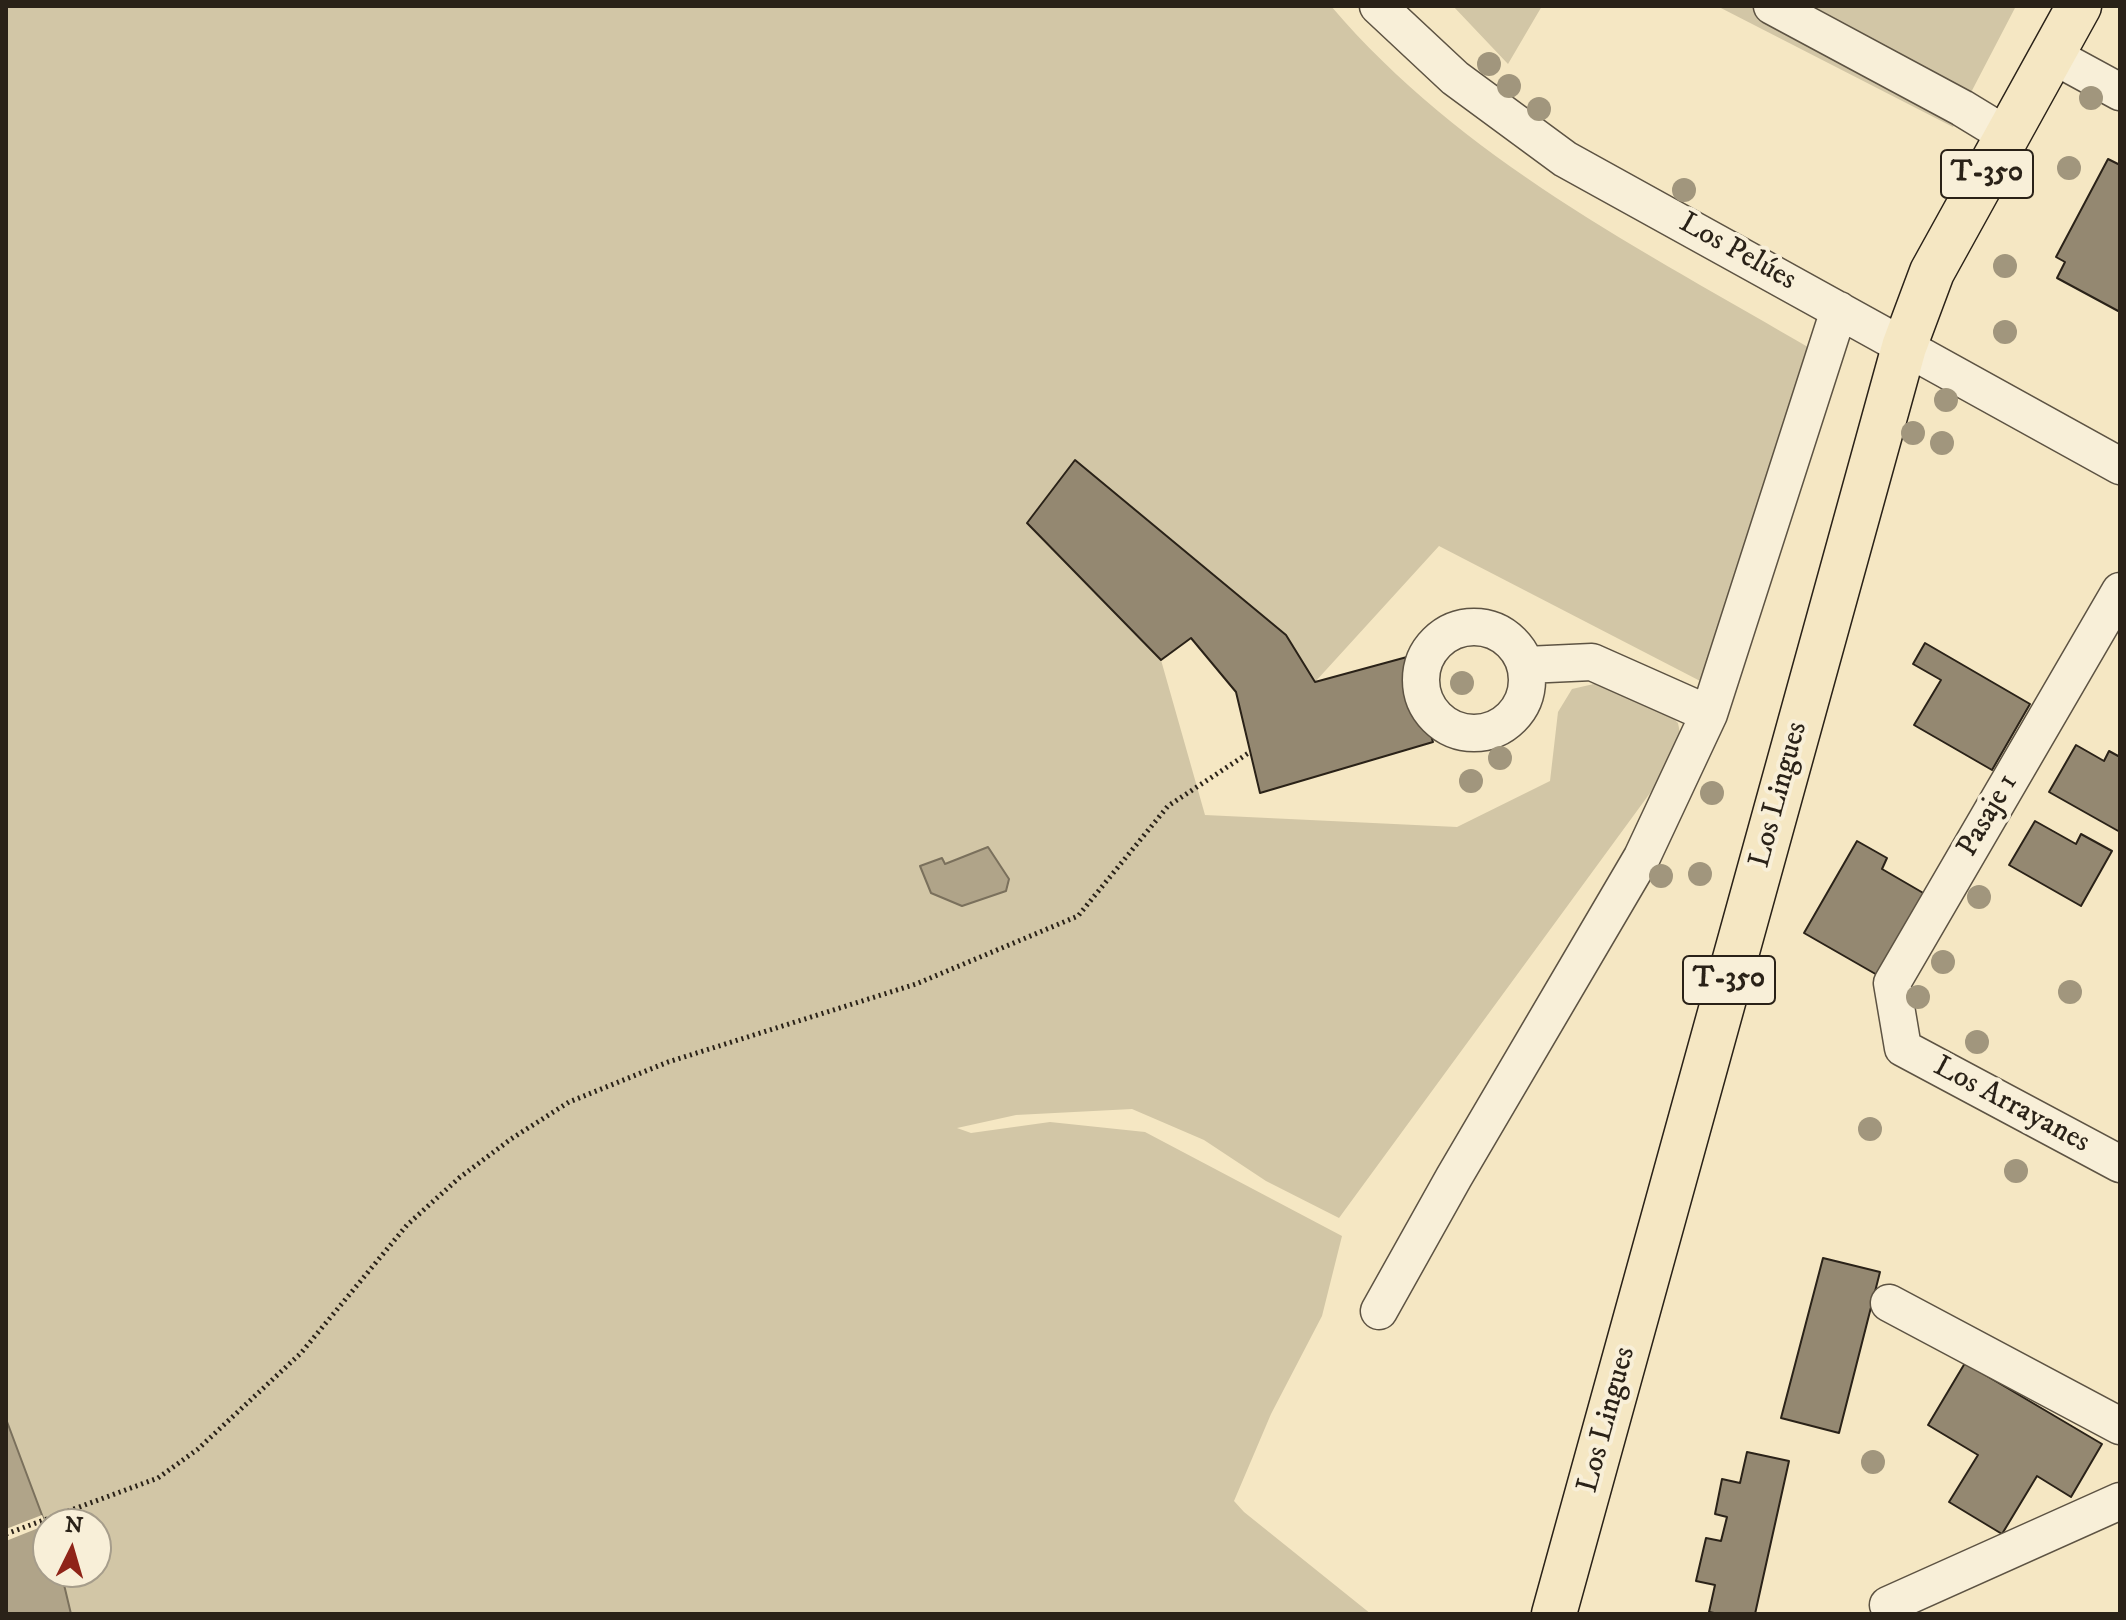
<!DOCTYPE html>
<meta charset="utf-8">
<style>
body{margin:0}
#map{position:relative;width:2126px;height:1620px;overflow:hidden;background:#f5e7c3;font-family:"IM FELL DW Pica",serif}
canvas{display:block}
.frame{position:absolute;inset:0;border:8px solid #2a2218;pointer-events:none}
.north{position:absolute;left:32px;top:1508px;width:80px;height:80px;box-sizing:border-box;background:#f8efd8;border:2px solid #a69d8b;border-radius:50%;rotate:5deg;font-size:22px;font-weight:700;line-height:32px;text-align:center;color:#2a2218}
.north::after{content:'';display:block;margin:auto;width:28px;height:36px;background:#8f2418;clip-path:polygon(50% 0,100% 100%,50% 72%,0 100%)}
</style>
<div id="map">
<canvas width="2126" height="1620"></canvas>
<div class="frame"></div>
<div class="north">N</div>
</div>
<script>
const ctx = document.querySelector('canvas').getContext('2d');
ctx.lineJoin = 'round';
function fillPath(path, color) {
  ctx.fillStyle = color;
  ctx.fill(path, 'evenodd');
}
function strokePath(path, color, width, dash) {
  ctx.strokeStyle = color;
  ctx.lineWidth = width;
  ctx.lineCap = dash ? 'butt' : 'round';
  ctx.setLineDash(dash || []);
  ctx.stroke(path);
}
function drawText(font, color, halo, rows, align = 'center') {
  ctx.font = font + ' "IM FELL DW Pica",serif';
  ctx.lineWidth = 8;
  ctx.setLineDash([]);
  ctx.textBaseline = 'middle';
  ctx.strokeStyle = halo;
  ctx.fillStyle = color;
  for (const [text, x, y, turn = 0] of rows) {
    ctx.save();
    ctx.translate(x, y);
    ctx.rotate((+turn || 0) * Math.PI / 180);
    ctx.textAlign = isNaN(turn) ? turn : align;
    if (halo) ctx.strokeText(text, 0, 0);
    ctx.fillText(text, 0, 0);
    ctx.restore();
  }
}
fillPath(new Path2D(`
 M6,6H1331C1462,160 1641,249 1813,350L1706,684L1439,546L1315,682L1075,461L1027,523L1161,660L1205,815L1457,827L1550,781L1558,712L1572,689L1598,683L1645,692L1678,723L1683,748L1339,1218L1266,1181L1204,1140L1132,1109L1016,1115L957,1128L971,1133L1050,1122L1145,1132L1342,1236L1322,1316L1271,1414L1234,1501L1244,1512L1371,1614H6ZM48,1524H96V1572H48Z
 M1453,6H1542L1508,64Z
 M1717,6H2016L1953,127Z`), '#d2c6a6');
const water = new Path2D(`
 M988,847L1009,879L1006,891L962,906L931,893L920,866L942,858L945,864Z
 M6,1419L48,1531V1572H61L71,1614H6Z`);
fillPath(water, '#b0a489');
strokePath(water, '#7a705c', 2);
fillPath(new Path2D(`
 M42,1515L46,1525L6,1541V1529Z`), '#f5e7c3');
const building = new Path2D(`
 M2108,159L2120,165V312L2057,278L2065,262L2056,257Z
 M1075,460L1286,635L1315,682L1407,657L1433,742L1260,793L1236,692L1191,638L1161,660L1027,523Z
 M1925,643L2030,704L1992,770L1914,725L1941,680L1913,664Z
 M2076,745L2104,761L2109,751L2120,757V832L2049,792Z
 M2035,821L2076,844L2081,834L2112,851L2081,906L2009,865Z
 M1857,841L1887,858L1882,869L1925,894L1879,976L1804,933Z
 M1823,1258L1880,1272L1839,1433L1781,1418Z
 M1965,1363L2102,1444L2071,1497L2037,1476L2002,1534L1949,1502L1978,1455L1928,1425Z
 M1747,1452L1789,1461L1755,1614H1719L1709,1612L1715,1585L1696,1581L1706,1538L1721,1541L1727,1517L1715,1514L1722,1479L1740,1483Z`);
fillPath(building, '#948871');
strokePath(building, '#2a2218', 2);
const minor = new Path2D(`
 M1378,6L1455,78L1565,159L2120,466
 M1772,6L1962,108L2008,136
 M2052,55L2120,92
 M2120,591L1892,983L1903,1048L2120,1164
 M1421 680a53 53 0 1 1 106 0a53 53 0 1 1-106 0Z
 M1526,665L1592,662L1709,714L1839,310
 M1889,1303L2120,1426
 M1379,1311L1454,1177L1642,857L1709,714
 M1888,1605L2120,1501`);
const major = new Path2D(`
 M1554,1614L1904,347L1932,272L2079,6`);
strokePath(minor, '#5d5343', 39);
strokePath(major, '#2a2218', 47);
strokePath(new Path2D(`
 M6,1534L158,1478L198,1449L301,1353L407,1225L459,1178L511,1139L569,1102L668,1062L916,984L1078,916L1168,806L1250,752`), '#2a2218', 5, [2, 4]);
strokePath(minor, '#f8efd8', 36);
strokePath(major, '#f5e7c3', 44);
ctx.fillStyle = '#a1967d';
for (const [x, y] of [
 [1489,64],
 [1509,86],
 [2091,98],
 [1539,109],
 [2069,168],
 [1684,190],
 [2005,266],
 [2005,332],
 [1946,400],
 [1913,433],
 [1942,443],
 [1462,683],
 [1500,758],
 [1471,781],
 [1712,793],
 [1700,874],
 [1661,876],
 [1979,897],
 [1943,962],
 [2070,992],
 [1918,997],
 [1977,1042],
 [1870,1129],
 [2016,1171],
 [1873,1462]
]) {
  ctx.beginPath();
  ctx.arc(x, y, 12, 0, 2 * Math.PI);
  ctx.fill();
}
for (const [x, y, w] of [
 [1987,174,92],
 [1729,980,92]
]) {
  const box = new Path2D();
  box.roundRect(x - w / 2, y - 24, w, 48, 6);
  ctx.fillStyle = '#f8efd8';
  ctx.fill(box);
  strokePath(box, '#2a2218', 2);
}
drawText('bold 28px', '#2a2218', null, [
 ["T-350",1987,174],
 ["T-350",1729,980]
]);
drawText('30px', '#2a2218', '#f8efd8', [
 ["Los Pelúes",1737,253,29],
 ["Los Lingues",1780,795,-75],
 ["Pasaje 1",1989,816,-60],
 ["Los Arrayanes",2011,1106,28],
 ["Los Lingues",1608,1420,-75]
]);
</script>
